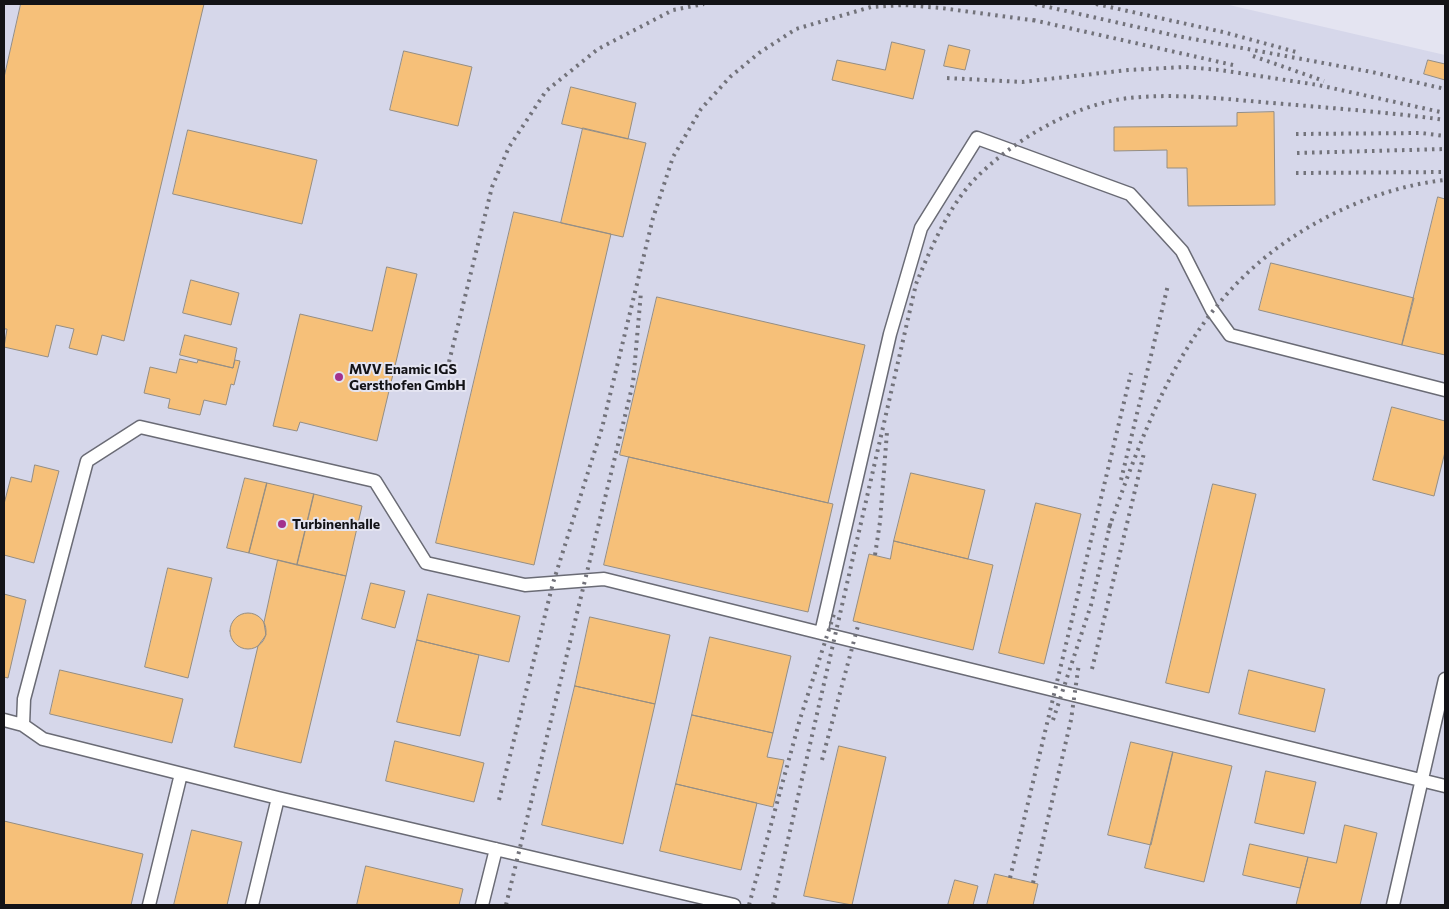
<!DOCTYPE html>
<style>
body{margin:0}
#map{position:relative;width:1449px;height:909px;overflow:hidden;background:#e4e4f1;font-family:Commissioner,sans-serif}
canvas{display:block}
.frame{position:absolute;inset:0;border:5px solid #131317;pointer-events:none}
</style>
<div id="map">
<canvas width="1449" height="909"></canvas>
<div class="frame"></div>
</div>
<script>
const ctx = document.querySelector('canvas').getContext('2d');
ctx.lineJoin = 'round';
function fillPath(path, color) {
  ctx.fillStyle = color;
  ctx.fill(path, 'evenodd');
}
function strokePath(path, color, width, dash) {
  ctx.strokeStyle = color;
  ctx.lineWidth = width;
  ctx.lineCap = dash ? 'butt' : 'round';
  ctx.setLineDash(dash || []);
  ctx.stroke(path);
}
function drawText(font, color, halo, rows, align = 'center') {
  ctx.font = font + ' Commissioner,sans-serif';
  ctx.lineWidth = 4;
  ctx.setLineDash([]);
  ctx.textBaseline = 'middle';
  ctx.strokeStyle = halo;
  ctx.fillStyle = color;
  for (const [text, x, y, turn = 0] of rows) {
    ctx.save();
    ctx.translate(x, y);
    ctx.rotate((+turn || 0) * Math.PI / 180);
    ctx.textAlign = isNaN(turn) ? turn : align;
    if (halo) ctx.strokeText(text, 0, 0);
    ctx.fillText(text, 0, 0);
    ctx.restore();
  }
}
fillPath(new Path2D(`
 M4,4H1225L1445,55V905H4Z`), '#d6d7ea');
const building = new Path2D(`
 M21,4H204L124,341L102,335L97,355L69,348L74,329L56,325L48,357L4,347L7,329H4V78Z
 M892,42L925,50L913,99L832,80L837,60L885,70Z
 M949,45L970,50L965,70L944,66Z
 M404,51L472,67L458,126L390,110Z
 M1428,60L1445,64V80L1424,74Z
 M571,87L636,103L628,139L562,124Z
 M1274,112L1275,205L1188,206L1187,168H1167V150L1114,151V127L1237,126V113Z
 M583,128L646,143L623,237L561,223Z
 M188,130L317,160L302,224L173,194Z
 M1438,197L1445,199V355L1402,345Z
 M514,212L611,234L534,565L436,543Z
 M1271,263L1414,298L1402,345L1259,310Z
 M387,267L417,274L377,441L300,422L297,431L273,426L300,314L372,331Z
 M191,280L239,293L231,325L183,313Z
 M657,297L865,345L828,503L620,455Z
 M185,335L237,348L233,368L180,355Z
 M180,359L197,363L198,360L233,368L235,360L240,361L234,385L231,384L226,405L204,400L200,415L168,408L170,399L144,393L150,367L176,373Z
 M1392,407L1445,421V452L1434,496L1373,480Z
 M629,457L833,504L808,612L604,565Z
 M35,465L59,471L34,563L4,555V504L11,477L31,482Z
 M911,473L985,490L968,559L894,541Z
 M245,478L267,483L249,553L227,548Z
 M267,483L314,494L297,565L249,553Z
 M1213,484L1256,494L1209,693L1166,683Z
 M314,494L362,506L346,576L297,565Z
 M1036,503L1081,514L1044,664L999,653Z
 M894,541L993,565L973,650L853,621L869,554L890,559Z
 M278,560L346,576L301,763L234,747L258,646L266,635L264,623Z
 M168,568L212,578L188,678L145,667Z
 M371,583L405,591L395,628L362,619Z
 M4,594L26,600L8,678L4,677Z
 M428,594L520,616L509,662L417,640Z
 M230 631a18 18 0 1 1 36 0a18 18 0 1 1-36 0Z
 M590,617L670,635L655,704L575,686Z
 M710,637L791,656L773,733L692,715Z
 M417,640L479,655L460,736L397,722Z
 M60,670L183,699L172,743L50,714Z
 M1249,670L1325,689L1315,732L1239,714Z
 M575,686L655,704L623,844L542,825Z
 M692,715L773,733L767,757L784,760L773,807L676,784Z
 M395,741L484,763L474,802L386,781Z
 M1131,742L1173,752L1151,845L1108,835Z
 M839,746L886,757L852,905L804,896Z
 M1173,752L1232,766L1204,882L1145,868Z
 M1266,771L1316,782L1304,834L1255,823Z
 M676,784L757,803L741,870L660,851Z
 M4,821L143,854L131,905H4Z
 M1345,825L1377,833L1360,905H1296L1308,857L1336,863Z
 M192,830L242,842L227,905H174Z
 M1250,844L1308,857L1300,888L1243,875Z
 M366,866L463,889L459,905H357Z
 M995,874L1038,884L1033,905H987Z
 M955,880L978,886L973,905H948Z`);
fillPath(building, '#f6c079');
strokePath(building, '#958e84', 1);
const service = new Path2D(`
 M821,633L1445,786
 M4,720L23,725L43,739L278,798L734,905
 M23,725L24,699L87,461L140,427L375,481L426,563L525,585L604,579L821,633L890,334L921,228L977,138L1130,194L1182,251L1212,310L1230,335L1445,390
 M149,905L181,774
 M252,905L278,798
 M482,905L496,849
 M1393,905L1445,679`);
strokePath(service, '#6a6b75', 15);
strokePath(service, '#fff', 12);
strokePath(new Path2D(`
 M1035,4L1177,36L1372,72L1445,89
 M1096,4L1223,32L1300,53
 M1033,20L1233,65
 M1253,56L1324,81
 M947,78L1022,82L1128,70L1185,67L1220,70L1318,85L1445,113
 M1296,134L1421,133L1445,136
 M1297,153L1445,149
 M1296,173L1445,172
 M449,362L492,187L509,147L546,91L598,49L673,10L704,4
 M1121,480L1168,285
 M1109,528C1157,393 1200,278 1337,212C1370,196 1408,184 1445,180
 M875,555L880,522L887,432
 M1092,669L1144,453
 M1053,720L1091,605L1111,521
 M822,760L859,622
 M499,800L553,583L602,428L653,218L673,157L701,109L730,77L759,53L796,29L871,7L904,5L941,8L1038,21
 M1010,878L1131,373
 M1033,883L1071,720L1079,663
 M506,905L633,383L641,292
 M749,905L800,719L835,611
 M773,905L916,284C930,250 947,210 972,182C1010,142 1073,104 1129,98C1177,93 1225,99 1272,103C1330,108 1388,112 1445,120`), '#72727a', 4, [2.5, 5]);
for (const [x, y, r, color] of [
 [339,377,5,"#a3318d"],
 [282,524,5,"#a3318d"]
]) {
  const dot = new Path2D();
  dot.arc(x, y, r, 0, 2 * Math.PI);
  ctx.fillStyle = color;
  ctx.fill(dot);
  strokePath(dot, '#e4e4f1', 2);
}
drawText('bold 14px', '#131317', '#e4e4f1', [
 ["MVV Enamic IGS",349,369],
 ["Gersthofen GmbH",349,385],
 ["Turbinenhalle",292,524]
], 'left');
</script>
